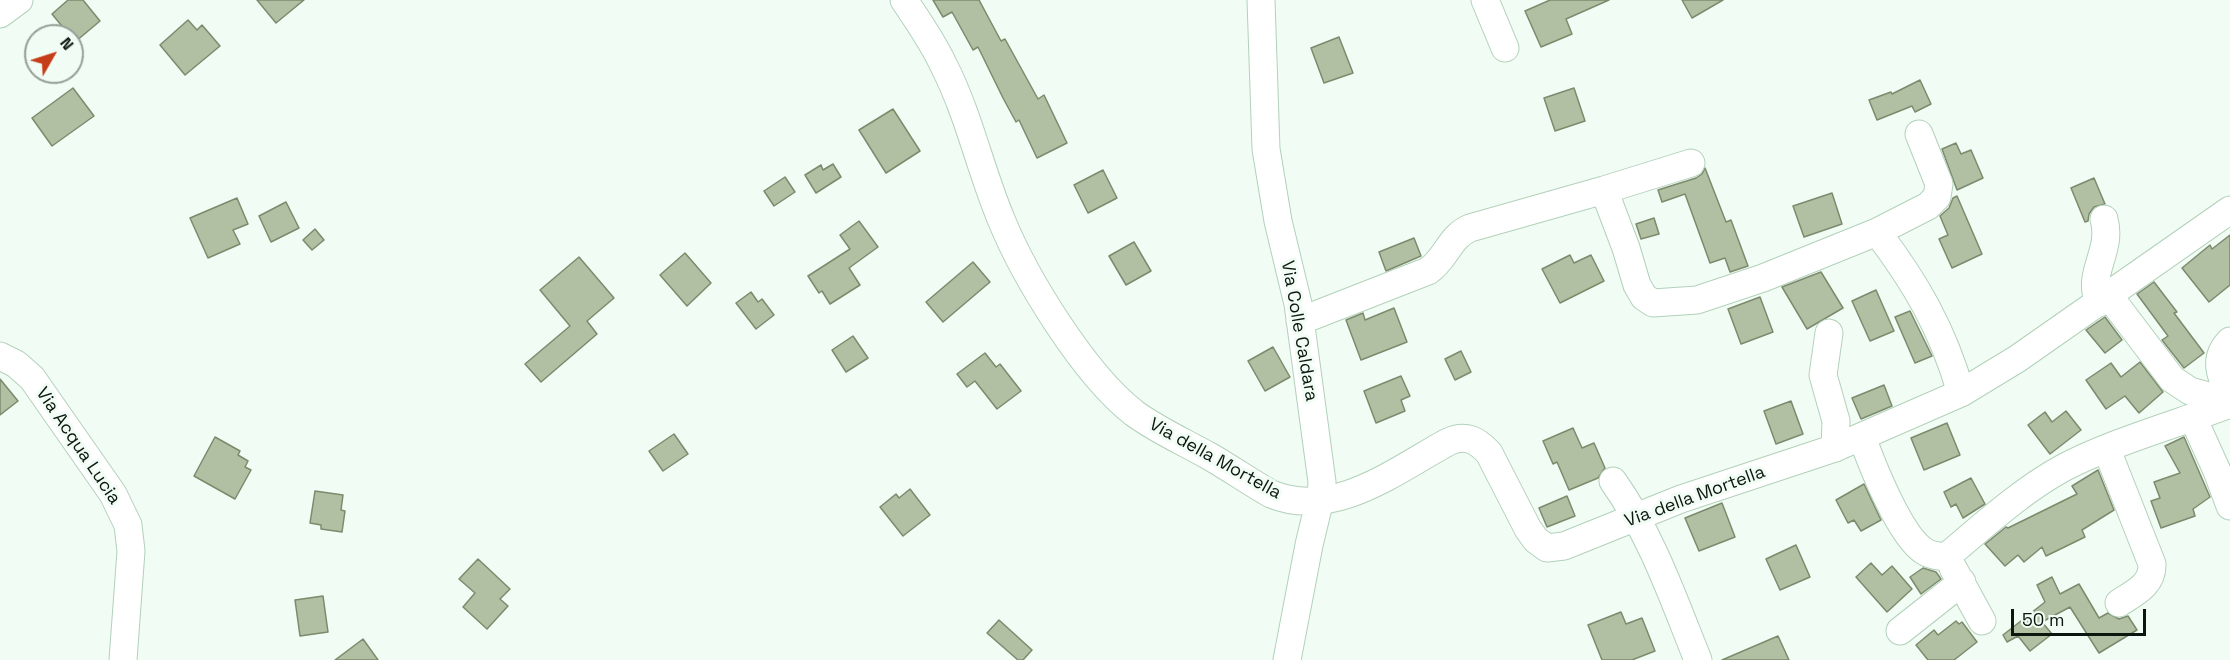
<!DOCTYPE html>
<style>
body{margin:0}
#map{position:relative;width:2230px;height:660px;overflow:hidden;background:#f1fdf4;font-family:"Space Grotesk",sans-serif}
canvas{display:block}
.north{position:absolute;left:24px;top:24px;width:60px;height:60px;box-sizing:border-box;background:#f1fdf4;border:2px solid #95a198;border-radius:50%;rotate:51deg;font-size:16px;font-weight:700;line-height:24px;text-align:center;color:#0b160e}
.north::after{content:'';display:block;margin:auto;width:21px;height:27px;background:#c63d19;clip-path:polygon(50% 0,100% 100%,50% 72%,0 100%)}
.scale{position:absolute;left:2011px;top:609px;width:135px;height:27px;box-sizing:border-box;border:3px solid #0b160e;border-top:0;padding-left:8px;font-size:18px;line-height:21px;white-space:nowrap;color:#0b160e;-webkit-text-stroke:4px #f1fdf4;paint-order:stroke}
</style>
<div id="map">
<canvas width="2230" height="660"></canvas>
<div class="north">N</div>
<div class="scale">50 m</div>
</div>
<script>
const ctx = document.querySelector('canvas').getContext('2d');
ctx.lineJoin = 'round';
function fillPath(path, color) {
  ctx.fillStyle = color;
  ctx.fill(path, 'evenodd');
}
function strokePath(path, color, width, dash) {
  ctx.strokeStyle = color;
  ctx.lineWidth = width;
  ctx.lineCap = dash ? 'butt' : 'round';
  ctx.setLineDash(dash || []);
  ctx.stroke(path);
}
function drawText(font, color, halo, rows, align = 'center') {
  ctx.font = font + ' "Space Grotesk",sans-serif';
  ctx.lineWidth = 6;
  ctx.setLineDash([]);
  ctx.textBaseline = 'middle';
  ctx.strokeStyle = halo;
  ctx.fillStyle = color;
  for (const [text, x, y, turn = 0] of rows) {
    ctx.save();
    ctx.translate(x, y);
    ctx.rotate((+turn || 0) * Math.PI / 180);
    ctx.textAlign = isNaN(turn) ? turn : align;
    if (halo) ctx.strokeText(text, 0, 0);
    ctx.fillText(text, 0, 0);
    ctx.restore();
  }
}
const building = new Path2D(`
 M68,0H83L100,21L75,42L52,14Z
 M257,0H304L276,23Z
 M933,0H979L1001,41L1005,39L1038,99L1044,95L1067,143L1037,158L1019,120L1016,122L1003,98L978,47L973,50L952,12L943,17Z
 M1550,0H1609L1566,19L1572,34L1541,47L1525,11Z
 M1682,0H1723L1692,18Z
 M188,20L197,30L202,25L220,46L185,75L160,45Z
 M1339,37L1353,73L1324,83L1311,48Z
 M1920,80L1931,104L1915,112L1912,106L1877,120L1869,100L1891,92L1892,94Z
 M73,88L94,116L52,146L32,118Z
 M1574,88L1585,121L1555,131L1544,98Z
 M893,109L920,151L886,173L859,130Z
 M1956,143L1961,154L1971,150L1983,178L1957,190L1942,149Z
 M833,164L841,177L816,193L805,175L821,165L823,170Z
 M1705,168L1726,222L1731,220L1748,266L1730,272L1725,258L1710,263L1685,194L1662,202L1658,190L1696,178L1702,174Z
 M1103,170L1117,198L1088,213L1074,185Z
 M785,177L795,192L774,206L764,191Z
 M2094,178L2105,204L2094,207L2089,214L2088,221L2085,222L2071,188Z
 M1832,193L1842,224L1804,237L1793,206Z
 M1957,196L1982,254L1952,268L1939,239L1948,235L1940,216L1949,208L1953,198Z
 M237,198L248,224L233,230L240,244L208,258L190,218Z
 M286,202L299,228L271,242L259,216Z
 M1654,218L1659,234L1641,239L1636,224Z
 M859,221L878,247L849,268L860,285L830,304L822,291L819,293L808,276L850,249L840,235Z
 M315,229L324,240L312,250L303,240Z
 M2230,235V285L2209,302L2182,268L2210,245L2212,249Z
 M1414,238L1421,256L1386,271L1379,252Z
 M1134,242L1151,271L1126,285L1109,256Z
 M685,253L711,283L687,306L660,275Z
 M1570,255L1574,263L1591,255L1604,281L1560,303L1542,269Z
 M579,257L614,298L587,321L597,334L541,382L525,364L570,326L540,290Z
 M973,262L990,282L943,322L926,302Z
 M1821,272L1843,308L1807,329L1782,287Z
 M2154,282L2177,312L2174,313L2204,353L2184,368L2162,340L2168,336L2137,294Z
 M1876,290L1894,331L1870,341L1852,301Z
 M751,292L758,302L762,299L774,315L756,329L736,303Z
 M1760,297L1773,332L1741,344L1728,309Z
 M1394,308L1407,342L1361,360L1346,320L1363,313L1365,320Z
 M1910,311L1932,356L1915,363L1895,317Z
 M2105,317L2122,340L2105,353L2086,330Z
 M853,336L868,358L846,372L832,350Z
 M1273,347L1290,377L1265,391L1248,361Z
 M1461,351L1471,372L1455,380L1445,359Z
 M985,353L996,367L1000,364L1021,391L997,409L975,381L967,387L957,374Z
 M2140,362L2163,392L2139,413L2125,396L2106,409L2086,380L2111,363L2121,377Z
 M1401,376L1410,396L1401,400L1405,411L1376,423L1364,391Z
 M0,379L18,401L0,415Z
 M1884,385L1892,406L1861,419L1852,398Z
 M1791,401L1803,434L1776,444L1764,411Z
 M2066,411L2081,430L2050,454L2028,425L2045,412L2052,422Z
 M1947,423L1960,455L1924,470L1911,438Z
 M1573,428L1582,448L1594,443L1605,468L1598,478L1569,490L1557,462L1553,464L1543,441Z
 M674,434L688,454L663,471L649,451Z
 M215,437L240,451L238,455L248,461L245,467L251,470L235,499L194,476Z
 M2184,437L2210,497L2193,509L2195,516L2161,528L2151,501L2160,498L2154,482L2180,473L2165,446Z
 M2098,470L2114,510L2082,530L2085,537L2046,556L2042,547L2024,562L2018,555L2005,566L1985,544L2006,527L2008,528L2077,494L2072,486Z
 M1971,478L1985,504L1963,518L1956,504L1951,507L1944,492Z
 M1864,484L1881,520L1861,531L1854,520L1848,523L1836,500Z
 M910,489L930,515L903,536L880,507L896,494L899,498Z
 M315,491L343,495L341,510L345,511L342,532L321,529V525L310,523Z
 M1567,496L1575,516L1547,527L1539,508Z
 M1722,503L1735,537L1699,551L1685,518Z
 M1796,545L1810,577L1780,590L1766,559Z
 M478,559L510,589L500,599L508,606L487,629L463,607L475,593L459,579Z
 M1871,563L1882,575L1892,566L1912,589L1887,612L1856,577Z
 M1923,568L1936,572L1941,579L1921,594L1910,577Z
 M2052,577L2060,594L2079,584L2099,618L2108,613L2119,619L2128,616L2137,630L2099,653L2070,607L2042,622L2052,634L2030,651L2018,636L2007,642L2003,635L2045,602L2037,585Z
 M323,596L328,632L300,636L295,600Z
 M1621,612L1626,624L1642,618L1655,651L1632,660H1602L1588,625Z
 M999,620L1032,650L1023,660H1018L987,633Z
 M1956,621L1959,624L1962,622L1977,642L1954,660H1928L1916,645L1934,630L1938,635Z
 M1778,636L1789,660H1722Z
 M363,639L378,660H335Z`);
fillPath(building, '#b1c0a2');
strokePath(building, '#7c8a6d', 1.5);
const minor = new Path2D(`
 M904,0C918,21 933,42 944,66C969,115 980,169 1001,219C1025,278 1084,374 1134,413C1157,430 1184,442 1209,456C1230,468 1250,482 1271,494C1334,520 1396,470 1448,442C1465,434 1476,439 1489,453L1528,529L1536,540L1547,548L1564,546L1681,499L1835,448L1961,393L2017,359L2230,210
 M1261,0L1266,149L1278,221L1298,304L1322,482L1321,495L1309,545L1287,660
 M1485,0L1505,48
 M0,14L19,0
 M1604,190L1626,248L1637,285L1644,297L1653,303L1697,300L1763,278L1877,232L1928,206L1937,197L1939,184L1919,134
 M1877,232C1916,283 1943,330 1961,393
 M2109,296L2172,379L2190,391L2230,402
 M2099,303C2086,272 2113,252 2104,219
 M1300,321L1428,271C1447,258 1449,237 1470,228L1604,190L1691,163
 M1829,333L1823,375L1836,421L1835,448
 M2230,341C2212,359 2221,377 2230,397
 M0,356L16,364L32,378L113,494L128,525L131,551L123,660
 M2193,418L2217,471L2230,506
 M1862,437C1872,465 1900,536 1924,551C1931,556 1939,556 1946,557C1983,526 2021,491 2063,468C2112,442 2177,424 2230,404
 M2107,450L2152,564C2153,585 2134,593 2119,603
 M1613,481C1652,536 1673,598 1698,660
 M1953,568L1982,621
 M1900,631L1962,582`);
strokePath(minor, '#b2d1ba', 29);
strokePath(minor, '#fff', 27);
drawText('18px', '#0b160e', '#f1fdf4', [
 ["Via Colle Caldara",1299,331,80],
 ["Via Acqua Lucia",78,446,56],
 ["Via della Mortella",1215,459,29],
 ["Via della Mortella",1695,497,-20]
]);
</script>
